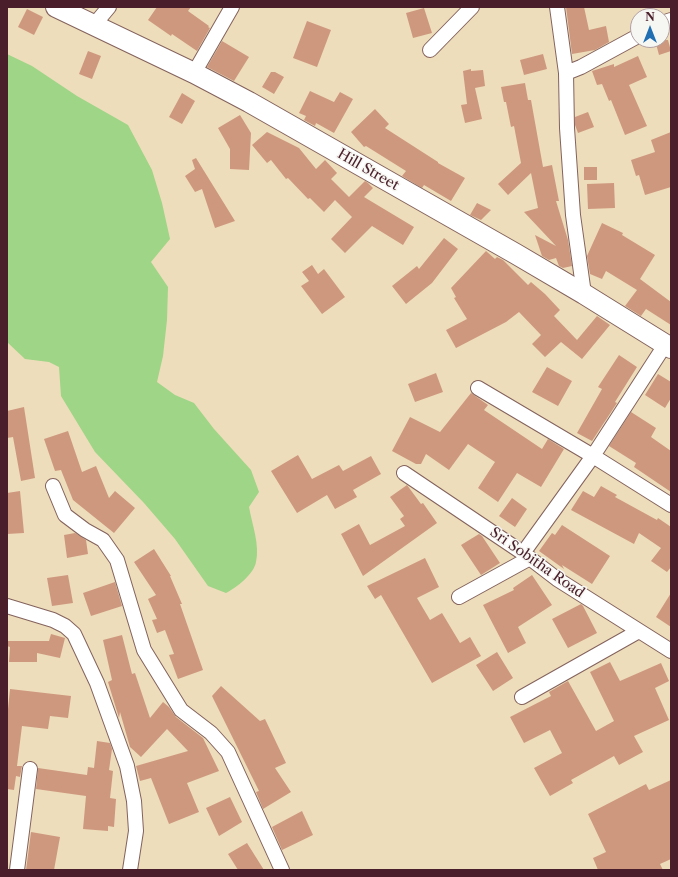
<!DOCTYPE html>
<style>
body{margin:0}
#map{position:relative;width:678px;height:877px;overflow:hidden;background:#eeddba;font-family:"Libre Caslon Text",serif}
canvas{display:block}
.frame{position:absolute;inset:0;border:8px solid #4a1f2b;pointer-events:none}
.north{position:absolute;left:630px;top:8px;width:40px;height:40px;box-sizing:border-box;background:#f6f6f2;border:1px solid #b1a0a2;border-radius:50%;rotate:0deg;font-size:11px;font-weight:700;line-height:16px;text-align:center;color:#4a1f2b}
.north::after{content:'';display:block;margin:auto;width:14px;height:18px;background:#1f6fb2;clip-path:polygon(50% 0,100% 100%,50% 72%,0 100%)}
</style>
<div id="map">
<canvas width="678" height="877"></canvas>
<div class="frame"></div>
<div class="north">N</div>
</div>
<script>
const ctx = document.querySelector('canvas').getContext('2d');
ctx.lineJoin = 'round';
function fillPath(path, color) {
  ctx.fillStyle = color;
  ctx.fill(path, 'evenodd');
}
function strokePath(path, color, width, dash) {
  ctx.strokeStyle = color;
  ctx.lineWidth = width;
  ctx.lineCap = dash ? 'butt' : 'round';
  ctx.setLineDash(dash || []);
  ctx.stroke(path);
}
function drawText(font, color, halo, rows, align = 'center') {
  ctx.font = font + ' "Libre Caslon Text",serif';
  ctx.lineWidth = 3;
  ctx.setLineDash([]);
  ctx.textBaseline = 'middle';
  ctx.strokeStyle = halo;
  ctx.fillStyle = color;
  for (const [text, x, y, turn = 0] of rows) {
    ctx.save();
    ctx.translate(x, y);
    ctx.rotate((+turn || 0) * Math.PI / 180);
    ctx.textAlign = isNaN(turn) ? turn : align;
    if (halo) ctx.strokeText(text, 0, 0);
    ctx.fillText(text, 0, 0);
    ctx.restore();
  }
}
fillPath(new Path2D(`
 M7,54L32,66L77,96L128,125L152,170L162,203L170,239L151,262L168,287L167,320L163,356L157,382L175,395L194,403L214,429L251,470L259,492L249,507C252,524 260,545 256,562C254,574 236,588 226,593L208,586L175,539L144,503L95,452L61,396L59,367L49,362L25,359L7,342Z`), '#9ed587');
fillPath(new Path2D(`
 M157,7H191L188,11L209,26L208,27L210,28L197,51L172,34L171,36L148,20Z
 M566,7H584L589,30L606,26L609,42L595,50L572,54Z
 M424,8L432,33L413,38L406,13Z
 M27,9L43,17L34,35L18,27Z
 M307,21L331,30L317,67L293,58Z
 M655,40H668L671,51L659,55Z
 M222,41L249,57L234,81L207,67Z
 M88,51L101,56L92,79L79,74Z
 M543,54L547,69L524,75L520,60Z
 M638,56L647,77L629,85L647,126L625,135L611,100L609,101L602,84L597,85L592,71L614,64V67Z
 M471,69V71L483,70L485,86L475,88L482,119L465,123L461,105L467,104L463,71Z
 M271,72H275L284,77L274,94L262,87Z
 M525,83L528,100H531L543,167L552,165L559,201H556L568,240L572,266L563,268L559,266L556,258L549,260L542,256L535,235L556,246L524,212L538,208L531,173L508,195L498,184L521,163L514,126L511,127L506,102H504L501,87Z
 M310,91L334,102L340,92L353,99L334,133L316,123L315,126L304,120L306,116L299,113Z
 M182,93L195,101L182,124L169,117Z
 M375,109L389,124L385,128L438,162V163L465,178L451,201L424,185L422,188L402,176L406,171L366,146L364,147L351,132Z
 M588,112L594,127L578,133L575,125V117Z
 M240,115L251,133L249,170L230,169V149L218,128Z
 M267,132L299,148L316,169L325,160L337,173L331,179L349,197L365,181L368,183L373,188L364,197L414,227L403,245L372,226L345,253L331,239L352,217L335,200L324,212L310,198L308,199L288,178L286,179L271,160L267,163L252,145Z
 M671,132V187L645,195L639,175L636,176L631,160L655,152L651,140Z
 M196,158L235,221L215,228L202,189L195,192L185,176L195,169L192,160Z
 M584,167H597V180H584Z
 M614,183L615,208L588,209L587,184Z
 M477,203L491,210L481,220L470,215Z
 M602,223L623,233L622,235L655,255L640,279L671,302V325L646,309L641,316L625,306L637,290L606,271L602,279L590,274L587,256Z
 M444,238L458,249L432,283L406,304L392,286L417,266L419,269Z
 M486,251L495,259L497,257L503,260L528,285L531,282L545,294L560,310L554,316L577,340L597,316L610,325L582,359L561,342L545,357L532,344L541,335L519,312L506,322L456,348L446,330L467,319L454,298L456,297L451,288Z
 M312,265L318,274L324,269L345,297L322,314L301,286L309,281L302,272Z
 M619,355L637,367L615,402L617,403L592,441L577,433L602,389L598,387Z
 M547,367L572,381L558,406L532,392Z
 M436,373L443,392L415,402L408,384Z
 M658,374L671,382V398L665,408L645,395Z
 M471,393L488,405L484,410L542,449L548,439L564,449L541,487L517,473L498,502L478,488L495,462L468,444L449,470L426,454L421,464H416L392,451L410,417L440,432Z
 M24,407L35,478L21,481L13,437L7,438V411Z
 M631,412L656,428L651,437L671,451V492L634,467L636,463L609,446Z
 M68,431L82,472L96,466L109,498L115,491L135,508L114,533L73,500L61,470L55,471L44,439Z
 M298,455L312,479L339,465L343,471L371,456L381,474L353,490L357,497L335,509L327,495L297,513L271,471Z
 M407,485L421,504L423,503L437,523L363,576L341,534L359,524L370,545L405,526L400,519L404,516L390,497Z
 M601,486L617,495L615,497L657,520L658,518L671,527V567L667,572L651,561L661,548L639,533L634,544L571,510L583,491L594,497Z
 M20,491L24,533L7,534V493Z
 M512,498L527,509L515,527L499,516Z
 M562,525L610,556L592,584L562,565L564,569L539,551L552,533L555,535Z
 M75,533L86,540L88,554L67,558L64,535Z
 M479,534L482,536L500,563L481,575L461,545Z
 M154,549L171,576H170L182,604H180L203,670L178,679L169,655L174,654L165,630L157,633L152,620L157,619L148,599L156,595L134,562Z
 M425,558L439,587L417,598L430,620L442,613L460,643L470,637L481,656L432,683L381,595L375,599L367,586Z
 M68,575L73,603L52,606L47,578Z
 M532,575L552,605L518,627L526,643L508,653L483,605L514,590L513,588Z
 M115,582L122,606L91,616L83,593Z
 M671,593V627L656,617Z
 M581,604L583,606L597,633L568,648L552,619Z
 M51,634L65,638L60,658L37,653V662H9L10,647L7,646V641H49Z
 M122,635L132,674L135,673L150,718L163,702L169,707L176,717L203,738L219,771L187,783L199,812L169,824L151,778L140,781L136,766L188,751L167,729L141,757L130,747L120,712L119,718L108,682L112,680L103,640Z
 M497,652L513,678L493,691L476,665Z
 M610,662L620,681L661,663L669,681L655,688L669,720L634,736L643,752L619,765L614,756L571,780L573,783L550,796L534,768L562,753L550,730L524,743L510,717L551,696L549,692L568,681L596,731L614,721L590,672Z
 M221,686L260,721L265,719L286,763L275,768L291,792L263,809L256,792L259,791L212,696Z
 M10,689L71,696L68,718L50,716L48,729L22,726L17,766H22L20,777L16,776L14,790L7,789V719Z
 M97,741L110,743L112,749L109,770L113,771L110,798L116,799L114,827L108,826V831L83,829L86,796L36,789L38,768L87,775L88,767L94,768Z
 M671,780V859L660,864L663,870H598L593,858L606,852L588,814L646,784L649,790Z
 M230,797L242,822L219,836L206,808Z
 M302,811L313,835L282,850L272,827Z
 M31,832L60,837L54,870H26Z
 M247,843L264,870H238L228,854Z`), '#ce987f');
const street = new Path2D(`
 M557,7L566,73L567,128L573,215L584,294
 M662,23L671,20
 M94,25L109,7
 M430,50L472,7
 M194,73L232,7
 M566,73L581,67L638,36
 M478,388L593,456L671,505
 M404,473L523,553L557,579L671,651
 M53,486L65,515L85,530L103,540L117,560L144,650L181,710L211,733L228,752L282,870
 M523,553L593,456L665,345
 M459,597L530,558
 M7,606L53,620L65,626L74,634L97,683L127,766L134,801L136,831L130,870
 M522,697L639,631
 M17,870L30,769`);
const secondary = new Path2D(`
 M56,7L194,73L249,102L516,254L584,294L671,348`);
strokePath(street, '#83625d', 16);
strokePath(secondary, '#83625d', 22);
strokePath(street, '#fff', 14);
strokePath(secondary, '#fff', 20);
drawText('14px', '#4a1f2b', '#f6f6f2', [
 ["Hill Street",368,170,30],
 ["Sri Sobitha Road",537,563,35]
]);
</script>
